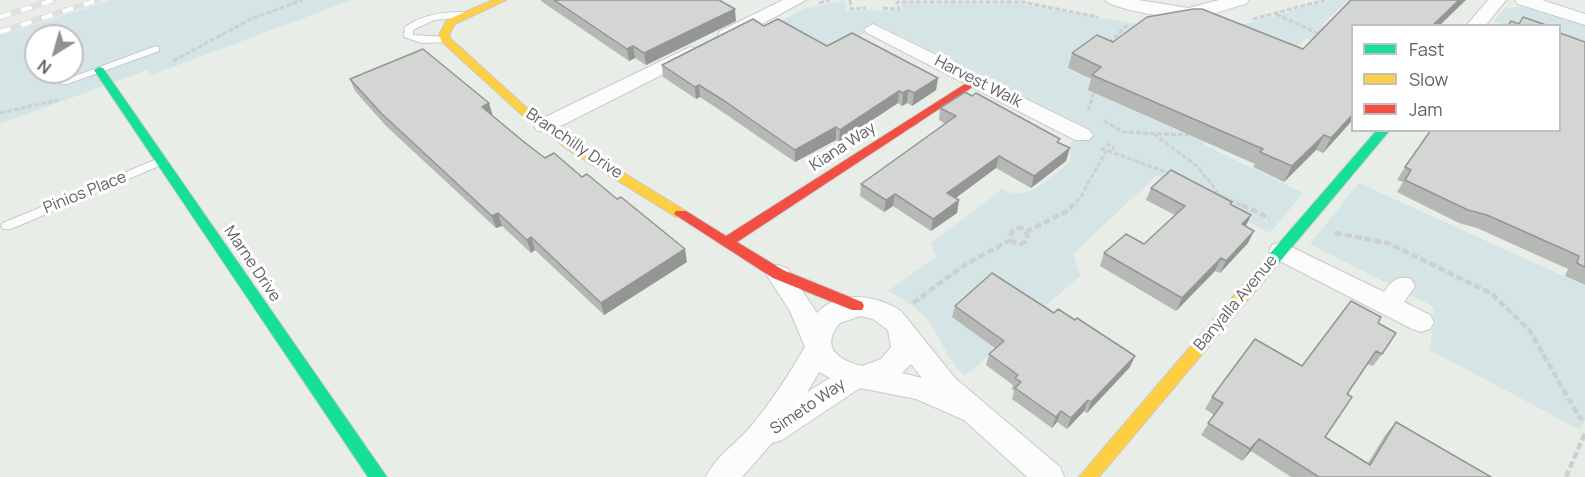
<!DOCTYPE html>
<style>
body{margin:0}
#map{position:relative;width:1585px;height:477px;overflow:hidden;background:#e8ede8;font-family:Manrope,sans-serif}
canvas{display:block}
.legend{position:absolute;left:1351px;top:24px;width:210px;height:108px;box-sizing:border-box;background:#fff;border:2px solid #c1bfc1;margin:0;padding:8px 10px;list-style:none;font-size:18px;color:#635e65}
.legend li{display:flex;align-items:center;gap:12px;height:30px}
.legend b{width:30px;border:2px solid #c1bfc1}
.north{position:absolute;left:24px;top:24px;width:60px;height:60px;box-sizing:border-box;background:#fff;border:2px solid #c1bfc1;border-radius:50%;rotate:217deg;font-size:16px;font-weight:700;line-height:24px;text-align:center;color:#635e65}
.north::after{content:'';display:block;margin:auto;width:21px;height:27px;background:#929093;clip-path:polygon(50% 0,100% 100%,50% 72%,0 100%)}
</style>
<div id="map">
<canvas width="1585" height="477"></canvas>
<ul class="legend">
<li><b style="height:8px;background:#16e098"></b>Fast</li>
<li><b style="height:8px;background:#ffcf43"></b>Slow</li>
<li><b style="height:8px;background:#f24e42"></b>Jam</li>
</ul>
<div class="north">N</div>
</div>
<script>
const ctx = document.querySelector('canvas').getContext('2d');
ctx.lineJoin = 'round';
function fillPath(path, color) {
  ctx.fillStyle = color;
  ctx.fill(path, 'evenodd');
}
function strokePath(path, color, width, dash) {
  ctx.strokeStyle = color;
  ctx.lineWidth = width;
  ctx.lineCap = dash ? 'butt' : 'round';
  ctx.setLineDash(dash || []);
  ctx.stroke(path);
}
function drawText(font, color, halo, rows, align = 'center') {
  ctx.font = font + ' Manrope,sans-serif';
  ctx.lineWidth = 6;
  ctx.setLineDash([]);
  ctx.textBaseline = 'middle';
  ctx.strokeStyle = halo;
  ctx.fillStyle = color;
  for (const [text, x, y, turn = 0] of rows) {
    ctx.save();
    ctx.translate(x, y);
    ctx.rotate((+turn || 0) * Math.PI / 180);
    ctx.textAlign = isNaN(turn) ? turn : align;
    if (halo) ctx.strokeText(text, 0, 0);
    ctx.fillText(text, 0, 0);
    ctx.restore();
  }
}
fillPath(new Path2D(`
 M112,0H352L151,75L147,70L0,124V36ZM36,36H72V72H36Z
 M845,0L846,11L902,10L901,4H1021L1137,24L1108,55L1093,49L1067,68L1095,82L1087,89L1181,132L1185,129L1201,135L1205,145L1303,193L1270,233L1157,175L1073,254L1080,276L965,376C947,360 942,340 929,322C917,307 904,299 888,291L936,257L931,243L1002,189C1028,204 1051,176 1071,161L1070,143L1090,129L879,25L827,55L772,26L804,9Z
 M1330,0H1349L1321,25L1352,37V56L1306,38L1285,58L1237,23L1245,24Z
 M1518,7L1536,9L1585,25V52L1560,43V26L1508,25L1494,21L1505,8Z
 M1359,183L1585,286V420L1580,430L1430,350L1434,307L1310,244Z`), '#d5e5e6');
const lane = new Path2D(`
 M462,12L465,13V17L434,20L413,30V35L446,37L449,38V42L422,43L404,37L405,27C422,15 441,12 462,12Z
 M156,46L159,47V51L67,84H61L59,82Z
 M162,157L166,159L167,161L166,163L11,229H3L1,226L3,223Z`);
const street = new Path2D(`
 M783,0H806L734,39L727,41L718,35L720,31Z
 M1105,0H1138L1188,8L1219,0H1249L1246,4C1228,8 1206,18 1187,18C1173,19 1112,9 1105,0Z
 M1488,0H1506L1485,26H1466Z
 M1515,0H1542L1585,14V25L1518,4Z
 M873,24L1089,130L1093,135L1089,140H1075L867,33L864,29Z
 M690,47L697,49L699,53L697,57L551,131H537L534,126L537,121Z
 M1281,242L1384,292C1392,281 1397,275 1411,279L1415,286L1404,302L1430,315L1434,322L1430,329L1421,332L1412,329L1272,257L1269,251L1272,245Z
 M778,265L787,268L817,313C839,289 877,295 901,311L955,378L1060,467L1064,477H1027L964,420L916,399L860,388L782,440L772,443L742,477H706C715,457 738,442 752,425C772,401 789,374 805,347L790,311L766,274L769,268ZM861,316L873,319L888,330L891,347L881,359L862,366C837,360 820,346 840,323ZM911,364L922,378L902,373ZM819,372L830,378L806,393L808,391Z`);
const fast = new Path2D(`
 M99,67L103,68L387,477H368L94,70Z
 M1377,130H1390L1277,265H1267L1265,261L1267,257Z`);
const slow = new Path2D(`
 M493,0H506L455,24L449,35L451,39L529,110L578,145L686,211L688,214L686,217H676L570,151L521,114L442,42L439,35L447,20Z
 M1272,256L1277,257L1279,261L1277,265L1099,477H1079L1267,257Z`);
const jam = new Path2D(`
 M976,77L982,80L980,82L737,242L783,270L862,302L864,306L862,310H852L773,278L674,214L676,211H686L726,236Z`);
strokePath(lane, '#c9caca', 2);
strokePath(street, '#c9caca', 2);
strokePath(fast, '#c9cbcb', 2);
strokePath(slow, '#c9cbcb', 2);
strokePath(jam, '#c9cbcb', 2);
strokePath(new Path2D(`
 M850,0L851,9L866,8
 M819,3L830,0
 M883,8L899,9L897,2H1022L1098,17
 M1276,14L1321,35
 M1253,19L1325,0
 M1109,43L1127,25
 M173,61L251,19L302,0
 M1088,111L1094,92
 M0,113L58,100
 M1104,121L1123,132L1187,135L1191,131
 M1154,134L1198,167L1218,193
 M1106,144L1113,147V150
 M1101,148L1171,174
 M1211,191L1245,207
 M1071,207L1080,198L1106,151`), '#cecfd2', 3, [5, 2]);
strokePath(new Path2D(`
 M1242,205L1270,218
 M1011 236a8 8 0 1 1 16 0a8 8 0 1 1-16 0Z
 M1026,232L1067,211L1073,205
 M1335,233L1388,243L1492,294L1530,331L1579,417L1585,421
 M913,303L966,264L1012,239
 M1566,477L1585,433`), '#cecfd2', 4.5, [7, 3]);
fillPath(lane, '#fcfcfc');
fillPath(street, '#fcfcfc');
fillPath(fast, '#16e098');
fillPath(slow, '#ffcf43');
fillPath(jam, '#f24e42');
const rail = new Path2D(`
 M0,17L54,0
 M0,32L98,0`);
strokePath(rail, '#dfdfdf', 6);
strokePath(rail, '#fff', 4, [11]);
fillPath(new Path2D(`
 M541,0H719L736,21L646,65L635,58L629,61L541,1Z
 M764,26L827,46L938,78L936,90L912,106L907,103L902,106L898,103L839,142L836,140L795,162L727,115L700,97L696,99L663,77L662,65Z
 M1353,26V118L1349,124L1323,153L1316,150L1284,182L1253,167L1255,164L1088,90L1091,79L1068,68L1072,53L1113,42L1303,49Z
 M1585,42V285L1565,276L1568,269L1477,228L1459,223L1397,192L1403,182L1397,180L1405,167Z
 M350,79L493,116L545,158L582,177L687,262L604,315L535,250L531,253L502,226L496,228L386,126L355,91Z
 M940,108L1059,143L1066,161L1031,188L996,168L955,198L959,200L957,213L931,231L893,206L884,212L860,196L861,184L945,124L939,120Z
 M1151,188L1231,204L1246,226L1248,243L1220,273L1215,271L1176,311L1100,266L1104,253L1144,244L1175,215L1146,200Z
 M955,306L1054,313L1130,367L1087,413L1084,411L1067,429L1057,422L1052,428L1012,399L1014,391L1012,389L1013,385L986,365L989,354L995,348L952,317Z
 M1378,323L1382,354L1373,366L1367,364L1347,394L1325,437L1368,463L1386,434L1396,422L1491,477H1291L1251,451L1242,461L1201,435L1214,415L1205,409L1212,397L1302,366Z`), '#b5b8b5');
fillPath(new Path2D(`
 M1459,0H1466L1439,26H1432Z
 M735,9L736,21L646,65L644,53Z
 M633,46L635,58L629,61L627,49Z
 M938,78L936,90L912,106L914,93Z
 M699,85L700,97L696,99L695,87Z
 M908,90L907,103L902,106L903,93Z
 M899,91L898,103L839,142L840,130Z
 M489,103L493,116L482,107Z
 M1353,110V118L1349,124L1323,153L1331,138Z
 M836,127V140L795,162V150Z
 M1324,135L1316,150L1284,182L1292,166Z
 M1070,148L1066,161L1031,188L1034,176Z
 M999,156L996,168L945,206L947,193Z
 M895,194L893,206L884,212L886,200Z
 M959,200L957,213L931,231L933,219Z
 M498,213L502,226L496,228L492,216Z
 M1251,215L1245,228L1242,224Z
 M1254,231L1248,243L1220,273L1226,261Z
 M531,237L535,250L531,253L527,240Z
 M685,249L687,262L604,315L601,303Z
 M1221,258L1215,271L1176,311L1182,298Z
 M1135,356L1130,367L1087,413L1091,402Z
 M1088,400L1084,411L1067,429L1071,418Z
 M1061,411L1057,422L1052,428L1056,417Z
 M1259,439L1251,451L1242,461L1250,449Z`), '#949694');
const building = new Path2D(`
 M554,0H719L735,9L644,53L633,46L627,49Z
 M1351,0H1459L1432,26H1353V114L1331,138L1324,135L1292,166L1260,152L1263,149L1092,75L1101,67L1072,53L1097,35L1113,42L1147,17L1193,9H1202L1303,49Z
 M1523,17L1549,26H1508L1511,21L1519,24Z
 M753,19L764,26L778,19L827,46L852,33L938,78L914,93L908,90L903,93L899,91L840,130L836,127L795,150L726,102L699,85L695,87L662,65Z
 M1560,33L1585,42V267L1577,263L1579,256L1487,215L1468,210L1405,180L1411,170L1405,167L1431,130H1560Z
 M423,49L489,103L482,107L524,142L545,158L554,153L582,177L587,174L617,199L621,197L685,249L601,303L531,237L527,240L498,213L492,216L381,113L350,79Z
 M965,92L972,96L976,93L1060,139L1057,142L1070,148L1034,176L999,156L947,193L959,200L933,219L895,194L886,200L861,184L956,116L940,108Z
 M1171,170L1232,202L1230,204L1251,215L1242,224L1254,231L1226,261L1221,258L1182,298L1104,253L1126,234L1144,244L1185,206L1151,188Z
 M992,273L1054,313L1058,309L1075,320L1077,318L1135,356L1091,402L1088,400L1071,418L1061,411L1056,417L1015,388L1021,382L1015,378L1018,375L989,354L1004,341L955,306Z
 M1351,301L1381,317L1378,323L1396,333L1382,354L1376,351L1347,394L1352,397L1325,437L1370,465L1396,422L1491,477H1319L1259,439L1250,449L1208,423L1223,403L1212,397L1255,339L1302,366Z`);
fillPath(building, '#d3d6d3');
strokePath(building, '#949694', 1.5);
drawText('16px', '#635e65', '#fff', [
 ["Harvest Walk",978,82,27],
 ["Branchilly Drive",574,144,34],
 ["Kiana Way",843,147,-33],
 ["Pinios Place",85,193,-22],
 ["Marne Drive",252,264,56],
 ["Banyalla Avenue",1236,303,-50],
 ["Simeto Way",808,407,-34]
]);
</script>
